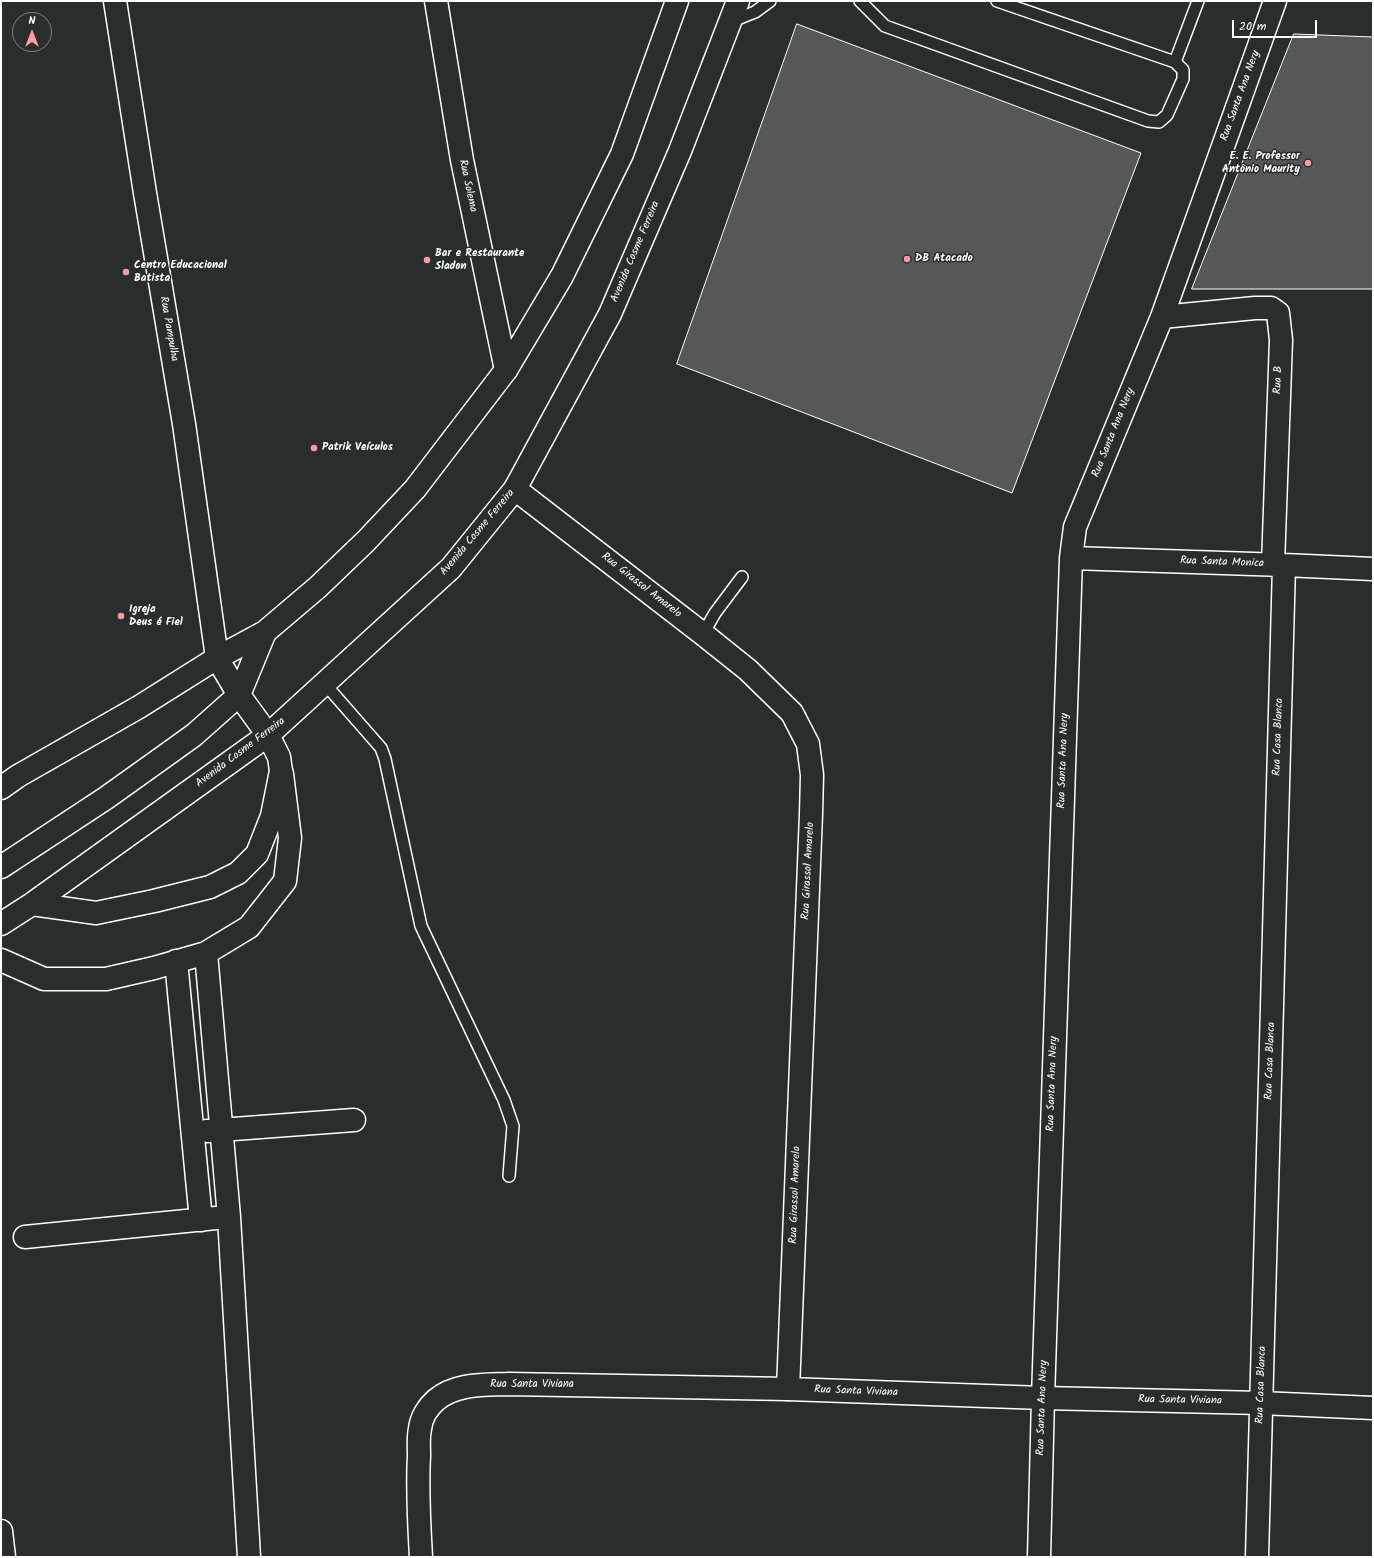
<!DOCTYPE html>
<meta charset="utf-8">
<style>
body{margin:0}
#map{position:relative;width:1374px;height:1558px;overflow:hidden;background:#2a2d2e;font-family:Kalam,sans-serif}
canvas{display:block}
.frame{position:absolute;inset:0;border:2px solid #fff;pointer-events:none}
.north{position:absolute;left:12px;top:12px;width:40px;height:40px;box-sizing:border-box;background:#2a2d2e;border:1px solid #7f8182;border-radius:50%;rotate:0deg;font-size:11px;font-weight:700;line-height:16px;text-align:center;color:#fff}
.north::after{content:'';display:block;margin:auto;width:14px;height:18px;background:#ff9aa2;clip-path:polygon(50% 0,100% 100%,50% 72%,0 100%)}
.scale{position:absolute;left:1232px;top:20px;width:85px;height:18px;box-sizing:border-box;border:2px solid #fff;border-top:0;padding-left:5px;font-size:12px;line-height:14px;white-space:nowrap;color:#fff;-webkit-text-stroke:3px #2a2d2e;paint-order:stroke}
</style>
<div id="map">
<canvas width="1374" height="1558"></canvas>
<div class="frame"></div>
<div class="north">N</div>
<div class="scale">20 m</div>
</div>
<script>
const ctx = document.querySelector('canvas').getContext('2d');
ctx.lineJoin = 'round';
function fillPath(path, color) {
  ctx.fillStyle = color;
  ctx.fill(path, 'evenodd');
}
function strokePath(path, color, width, dash) {
  ctx.strokeStyle = color;
  ctx.lineWidth = width;
  ctx.lineCap = dash ? 'butt' : 'round';
  ctx.setLineDash(dash || []);
  ctx.stroke(path);
}
function drawText(font, color, halo, rows, align = 'center') {
  ctx.font = font + ' Kalam,sans-serif';
  ctx.lineWidth = 3;
  ctx.setLineDash([]);
  ctx.textBaseline = 'middle';
  ctx.strokeStyle = halo;
  ctx.fillStyle = color;
  for (const [text, x, y, turn = 0] of rows) {
    ctx.save();
    ctx.translate(x, y);
    ctx.rotate((+turn || 0) * Math.PI / 180);
    ctx.textAlign = isNaN(turn) ? turn : align;
    if (halo) ctx.strokeText(text, 0, 0);
    ctx.fillText(text, 0, 0);
    ctx.restore();
  }
}
const building = new Path2D(`
 M797,24L1141,153L1012,493L677,364Z
 M1294,34L1373,37V289H1192Z`);
fillPath(building, '#555758');
strokePath(building, '#fff', 1);
const lane = new Path2D(`
 M860,1L885,26L1148,121L1159,122L1167,115L1183,79V70L1175,62L997,1
 M730,22L755,12L770,1
 M1175,62L1198,1
 M703,634L715,613L742,577
 M325,684L381,748L385,759L421,926L504,1100L513,1126L509,1176`);
const street = new Path2D(`
 M115,1L145,193L184,424L217,658
 M436,1L462,160L506,370
 M1162,317L1255,308H1271L1278,313L1281,340L1273,565
 M1071,558L1284,565L1373,569
 M206,953L229,1217L249,1557
 M1,960L44,979H106L154,968L206,953L249,927L285,881L290,838L282,774
 M176,961L201,1220
 M207,1131L354,1120
 M25,1237L216,1218
 M1,1531L4,1557
 M421,1557C419,1523 417,1490 419,1456C419,1447 418,1437 420,1429C421,1418 428,1407 436,1400C456,1383 485,1385 509,1384L788,1389
 M1039,1557L1043,1398L1071,558L1075,527L1162,317L1275,1
 M1257,1557L1284,565`);
const secondary = new Path2D(`
 M515,489L703,634L748,670L792,713L808,744L812,775L811,814L788,1389L1043,1398L1261,1403L1373,1408`);
const primary = new Path2D(`
 M1,788L18,776L139,707L217,658L265,632L318,587L366,541L415,489L506,370L562,276L622,154L677,1
 M1,867L106,798L169,753L194,735L239,695L265,632
 M32,904L96,913L154,901L210,887L238,873L257,854L272,816L281,771L279,757L268,735L239,695L217,658
 M1,924L32,904L268,735L451,568L515,489L610,314L680,151L738,1`);
strokePath(lane, '#fff', 14);
strokePath(street, '#fff', 25);
strokePath(secondary, '#fff', 25);
strokePath(primary, '#fff', 25);
strokePath(lane, '#2a2d2e', 11);
strokePath(street, '#2a2d2e', 22);
strokePath(secondary, '#2a2d2e', 22);
strokePath(primary, '#2a2d2e', 22);
for (const [x, y, r, color] of [
 [1308,163,4,"#ff9aa2"],
 [907,259,4,"#ff9aa2"],
 [427,260,4,"#ff9aa2"],
 [126,272,4,"#ff9aa2"],
 [314,448,4,"#ff9aa2"],
 [121,616,4,"#ff9aa2"]
]) {
  const dot = new Path2D();
  dot.arc(x, y, r, 0, 2 * Math.PI);
  ctx.fillStyle = color;
  ctx.fill(dot);
  strokePath(dot, '#2a2d2e', 1.5);
}
drawText('11px', '#fff', '#2a2d2e', [
 ["Rua Santa Ana Nery",1241,96,-70],
 ["Rua Solema",467,186,78],
 ["Avenida Cosme Ferreira",636,252,-67],
 ["Rua Pampulha",168,329,80],
 ["Rua B",1279,380,-88],
 ["Rua Santa Ana Nery",1114,433,-68],
 ["Avenida Cosme Ferreira",478,533,-50],
 ["Rua Santa Monica",1222,563,2],
 ["Rua Girassol Amarelo",641,586,38],
 ["Rua Casa Blanca",1279,737,-88],
 ["Avenida Cosme Ferreira",241,753,-37],
 ["Rua Santa Ana Nery",1064,761,-88],
 ["Rua Girassol Amarelo",809,871,-87],
 ["Rua Casa Blanca",1271,1061,-88],
 ["Rua Santa Ana Nery",1053,1084,-88],
 ["Rua Girassol Amarelo",796,1195,-88],
 ["Rua Santa Viviana",532,1385],
 ["Rua Casa Blanca",1262,1385,-88],
 ["Rua Santa Viviana",856,1392,2],
 ["Rua Santa Viviana",1180,1401,1],
 ["Rua Santa Ana Nery",1043,1408,-88]
]);
drawText('bold 11px', '#fff', '#2a2d2e', [
 ["E. E. Professor",1300,157,"right"],
 ["Antônio Maurity",1300,170,"right"],
 ["Bar e Restaurante",435,254],
 ["Sladon",435,267],
 ["DB Atacado",915,259],
 ["Centro Educacional",134,266],
 ["Batista",134,279],
 ["Patrik Veículos",322,448],
 ["Igreja",129,610],
 ["Deus é Fiel",129,623]
], 'left');
</script>
